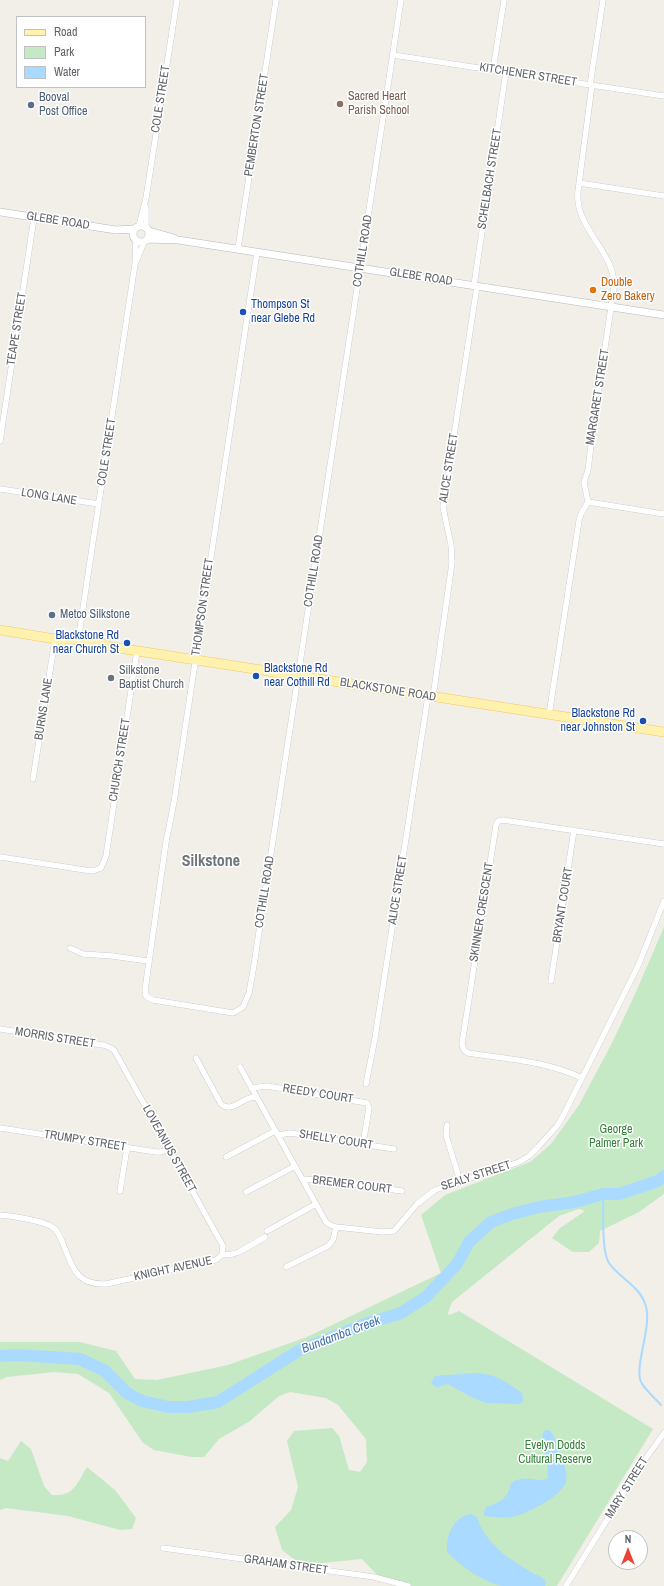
<!DOCTYPE html>
<style>
body{margin:0}
#map{position:relative;width:664px;height:1586px;overflow:hidden;background:#f1efe8;font-family:"Archivo Narrow",sans-serif}
canvas{display:block}
.legend{position:absolute;left:16px;top:16px;width:130px;height:72px;box-sizing:border-box;background:#fff;border:1px solid #bfc1c3;margin:0;padding:5px 7px;list-style:none;font-size:12px;color:#5f6368}
.legend li{display:flex;align-items:center;gap:8px;height:20px}
.legend b{width:20px;border:1px solid #bfc1c3}
.north{position:absolute;left:608px;top:1530px;width:40px;height:40px;box-sizing:border-box;background:#fff;border:1px solid #bfc1c3;border-radius:50%;rotate:0deg;font-size:11px;font-weight:700;line-height:16px;text-align:center;color:#5f6368}
.north::after{content:'';display:block;margin:auto;width:14px;height:18px;background:#ea4335;clip-path:polygon(50% 0,100% 100%,50% 72%,0 100%)}
</style>
<div id="map">
<canvas width="664" height="1586"></canvas>
<ul class="legend">
<li><b style="height:5px;background:#fff2af"></b>Road</li>
<li><b style="height:11px;background:#c5e8c5"></b>Park</li>
<li><b style="height:11px;background:#aadaff"></b>Water</li>
</ul>
<div class="north">N</div>
</div>
<script>
const ctx = document.querySelector('canvas').getContext('2d');
ctx.lineJoin = 'round';
function fillPath(path, color) {
  ctx.fillStyle = color;
  ctx.fill(path, 'evenodd');
}
function strokePath(path, color, width, dash) {
  ctx.strokeStyle = color;
  ctx.lineWidth = width;
  ctx.lineCap = dash ? 'butt' : 'round';
  ctx.setLineDash(dash || []);
  ctx.stroke(path);
}
function drawText(font, color, halo, rows, align = 'center') {
  ctx.font = font + ' "Archivo Narrow",sans-serif';
  ctx.lineWidth = 3;
  ctx.setLineDash([]);
  ctx.textBaseline = 'middle';
  ctx.strokeStyle = halo;
  ctx.fillStyle = color;
  for (const [text, x, y, turn = 0] of rows) {
    ctx.save();
    ctx.translate(x, y);
    ctx.rotate((+turn || 0) * Math.PI / 180);
    ctx.textAlign = isNaN(turn) ? turn : align;
    if (halo) ctx.strokeText(text, 0, 0);
    ctx.fillText(text, 0, 0);
    ctx.restore();
  }
}
fillPath(new Path2D(`
 M664,927V1194L639,1212L600,1231L599,1243L589,1252H573L552,1238L560,1228L585,1211L579,1209L559,1216L452,1302L448,1313L449,1315L459,1311L653,1429L557,1586H400L380,1578L362,1559L302,1565L282,1550L275,1527L291,1510L298,1487L287,1441L294,1431L332,1428L339,1436L349,1470L360,1472L367,1462L366,1439L338,1405L326,1398L290,1392L279,1396L250,1421L219,1439L204,1457H192L154,1450L143,1443L109,1393L78,1374L54,1372L7,1377L0,1380V1342H80L116,1351L135,1379L157,1380L228,1365L307,1337L441,1273L421,1215L445,1195L530,1162L551,1144L579,1105L612,1043L636,992Z
 M21,1441L31,1449L44,1486L52,1495C74,1497 77,1483 87,1467L115,1490L136,1518L132,1529L120,1530L68,1516L6,1508L0,1510V1458L8,1461Z`), '#c5e8c5');
fillPath(new Path2D(`
 M475,1373C496,1374 505,1381 522,1393L523,1401L520,1404L487,1403L473,1398L448,1384L443,1385L437,1388L431,1383L435,1376Z
 M549,1430C556,1436 558,1446 561,1455C564,1463 568,1473 566,1482C561,1497 526,1514 512,1517C503,1518 493,1517 484,1516V1512L486,1507C500,1503 508,1498 511,1483C527,1473 536,1483 547,1479C552,1459 536,1447 544,1431Z
 M471,1514L477,1517C484,1542 510,1560 531,1572C537,1576 543,1576 546,1582L545,1586C531,1586 517,1586 503,1586C486,1584 459,1565 447,1552C446,1535 453,1517 471,1514Z`), '#aadaff');
strokePath(new Path2D(`
 M603,1194C604,1211 601,1251 609,1263C620,1279 641,1286 646,1307C652,1326 634,1367 641,1382C645,1390 655,1398 661,1405`), '#aadaff', 2);
strokePath(new Path2D(`
 M0,1356L17,1355L80,1359L105,1371L127,1393L142,1401L168,1407H188L218,1402L298,1351L365,1324L401,1313L426,1297L457,1264L469,1242L491,1222L512,1214L539,1207L575,1202L603,1194H619L658,1181L664,1176`), '#aadaff', 12);
const minor = new Path2D(`
 M393,55L664,96
 M493,70L504,0
 M590,85L603,0
 M579,183L664,196
 M139,226L146,198L177,0
 M146,227V207
 M238,249L276,0
 M257,252L174,802L166,842L145,990L146,996L153,1000L233,1013L243,1007L249,993L254,965L401,0
 M136,262L144,242
 M474,285L506,72
 M0,441L34,218
 M0,489L99,504
 M588,502L664,514
 M78,641L135,264L136,240
 M433,697L452,563L451,545L443,507L477,286
 M549,715L579,521L581,514L588,502L584,482L588,470L594,421V409L599,387L614,288C616,251 574,229 578,191L592,85
 M33,779L55,639
 M0,857L85,870L93,871L101,868L106,856L137,651
 M70,948L83,954L112,956L148,961
 M551,981L574,830
 M0,1029L103,1045L109,1047L114,1050L223,1246L222,1255
 M196,1058L221,1104C232,1114 243,1096 256,1097
 M240,1067L326,1222L330,1225L336,1227L383,1232L394,1231L417,1204L435,1190L519,1162L529,1156L538,1147L557,1126L563,1116L638,966L664,901
 M582,1078C546,1061 506,1059 468,1053L464,1050L462,1044L496,825L498,821L503,820L664,844
 M366,1084L375,1038L428,696
 M251,1088L267,1086L367,1103L369,1108L363,1144
 M447,1125L446,1135L460,1181
 M0,1128L156,1152H161L169,1149
 M278,1135L290,1133L394,1149
 M226,1157L275,1131
 M303,1180L317,1179L402,1191
 M120,1191L127,1148
 M246,1192L295,1166
 M0,1215C12,1216 45,1221 54,1228C58,1232 61,1238 63,1244C73,1268 76,1285 106,1284L216,1260L222,1255L233,1254L239,1252L265,1237
 M267,1231L316,1204
 M286,1267L328,1246L333,1240L336,1227
 M163,1548L374,1577L408,1586
 M566,1586L641,1465L664,1433`);
const tertiary = new Path2D(`
 M0,212L116,230L134,229
 M133 234a8 8 0 1 1 16 0a8 8 0 1 1-16 0Z
 M149,231L174,238
 M148,239L178,240L664,315`);
const primary = new Path2D(`
 M0,630L55,639L62,641
 M56,639C72,638 97,642 112,647L664,732`);
strokePath(minor, '#b5b8bc', 6);
strokePath(tertiary, '#b5b8bc', 8);
strokePath(primary, '#f2c960', 10);
strokePath(minor, '#fff', 5.5);
strokePath(tertiary, '#fff', 7);
strokePath(primary, '#fff2af', 9);
for (const [x, y, r, color] of [
 [340,104,4,"#8d6e63"],
 [31,105,4,"#5c6f8a"],
 [593,290,4,"#e8710a"],
 [243,312,4,"#1a4fb4"],
 [52,615,4,"#5c6f8a"],
 [127,643,4,"#1a4fb4"],
 [256,676,4,"#1a4fb4"],
 [111,678,4,"#6b7280"],
 [643,721,4,"#1a4fb4"]
]) {
  const dot = new Path2D();
  dot.arc(x, y, r, 0, 2 * Math.PI);
  ctx.fillStyle = color;
  ctx.fill(dot);
  strokePath(dot, '#fff', 1.5);
}
drawText('12px', '#5f6368', '#fff', [
 ["KITCHENER STREET",528,75,9],
 ["COLE STREET",161,99,-81],
 ["PEMBERTON STREET",257,125,-81],
 ["SCHELBACH STREET",490,179,-81],
 ["GLEBE ROAD",58,221,9],
 ["COTHILL ROAD",363,251,-81],
 ["GLEBE ROAD",421,277,9],
 ["TEAPE STREET",17,329,-81],
 ["MARGARET STREET",598,397,-81],
 ["COLE STREET",107,452,-81],
 ["ALICE STREET",449,468,-81],
 ["LONG LANE",49,497,9],
 ["COTHILL ROAD",314,571,-81],
 ["THOMPSON STREET",203,607,-82],
 ["BLACKSTONE ROAD",388,690,9],
 ["BURNS LANE",44,709,-81],
 ["CHURCH STREET",120,760,-81],
 ["ALICE STREET",398,890,-81],
 ["COTHILL ROAD",265,892,-81],
 ["BRYANT COURT",563,905,-81],
 ["SKINNER CRESCENT",482,912,-81],
 ["MORRIS STREET",55,1038,9],
 ["REEDY COURT",318,1094,9],
 ["SHELLY COURT",336,1140,9],
 ["TRUMPY STREET",85,1141,9],
 ["LOVEANIUS STREET",169,1149,61],
 ["SEALY STREET",476,1176,-18],
 ["BREMER COURT",352,1185,7],
 ["KNIGHT AVENUE",173,1269,-12],
 ["MARY STREET",627,1488,-58],
 ["GRAHAM STREET",286,1565,8]
]);
drawText('12px', '#785e54', '#fff', [
 ["Sacred Heart",348,97],
 ["Parish School",348,111]
], 'left');
drawText('12px', '#4e5e75', '#fff', [
 ["Booval",39,98],
 ["Post Office",39,112],
 ["Metco Silkstone",60,615]
], 'left');
drawText('12px', '#c56008', '#fff', [
 ["Double",601,283],
 ["Zero Bakery",601,297]
], 'left');
drawText('12px', '#164399', '#fff', [
 ["Thompson St",251,305],
 ["near Glebe Rd",251,319],
 ["Blackstone Rd",119,636,"right"],
 ["near Church St",119,650,"right"],
 ["Blackstone Rd",264,669],
 ["near Cothill Rd",264,683],
 ["Blackstone Rd",635,714,"right"],
 ["near Johnston St",635,728,"right"]
], 'left');
drawText('12px', '#5b616d', '#fff', [
 ["Silkstone",119,671],
 ["Baptist Church",119,685]
], 'left');
drawText('12px', '#348238', '#fff', [
 ["George",616,1130],
 ["Palmer Park",616,1144],
 ["Evelyn Dodds",555,1446],
 ["Cultural Reserve",555,1460]
]);
drawText('italic 13px', '#4174aa', '#fff', [
 ["Bundamba Creek",341,1335,-21]
]);
drawText('bold 16px', '#70757a', '#fff', [
 ["Silkstone",211,862]
]);
</script>
